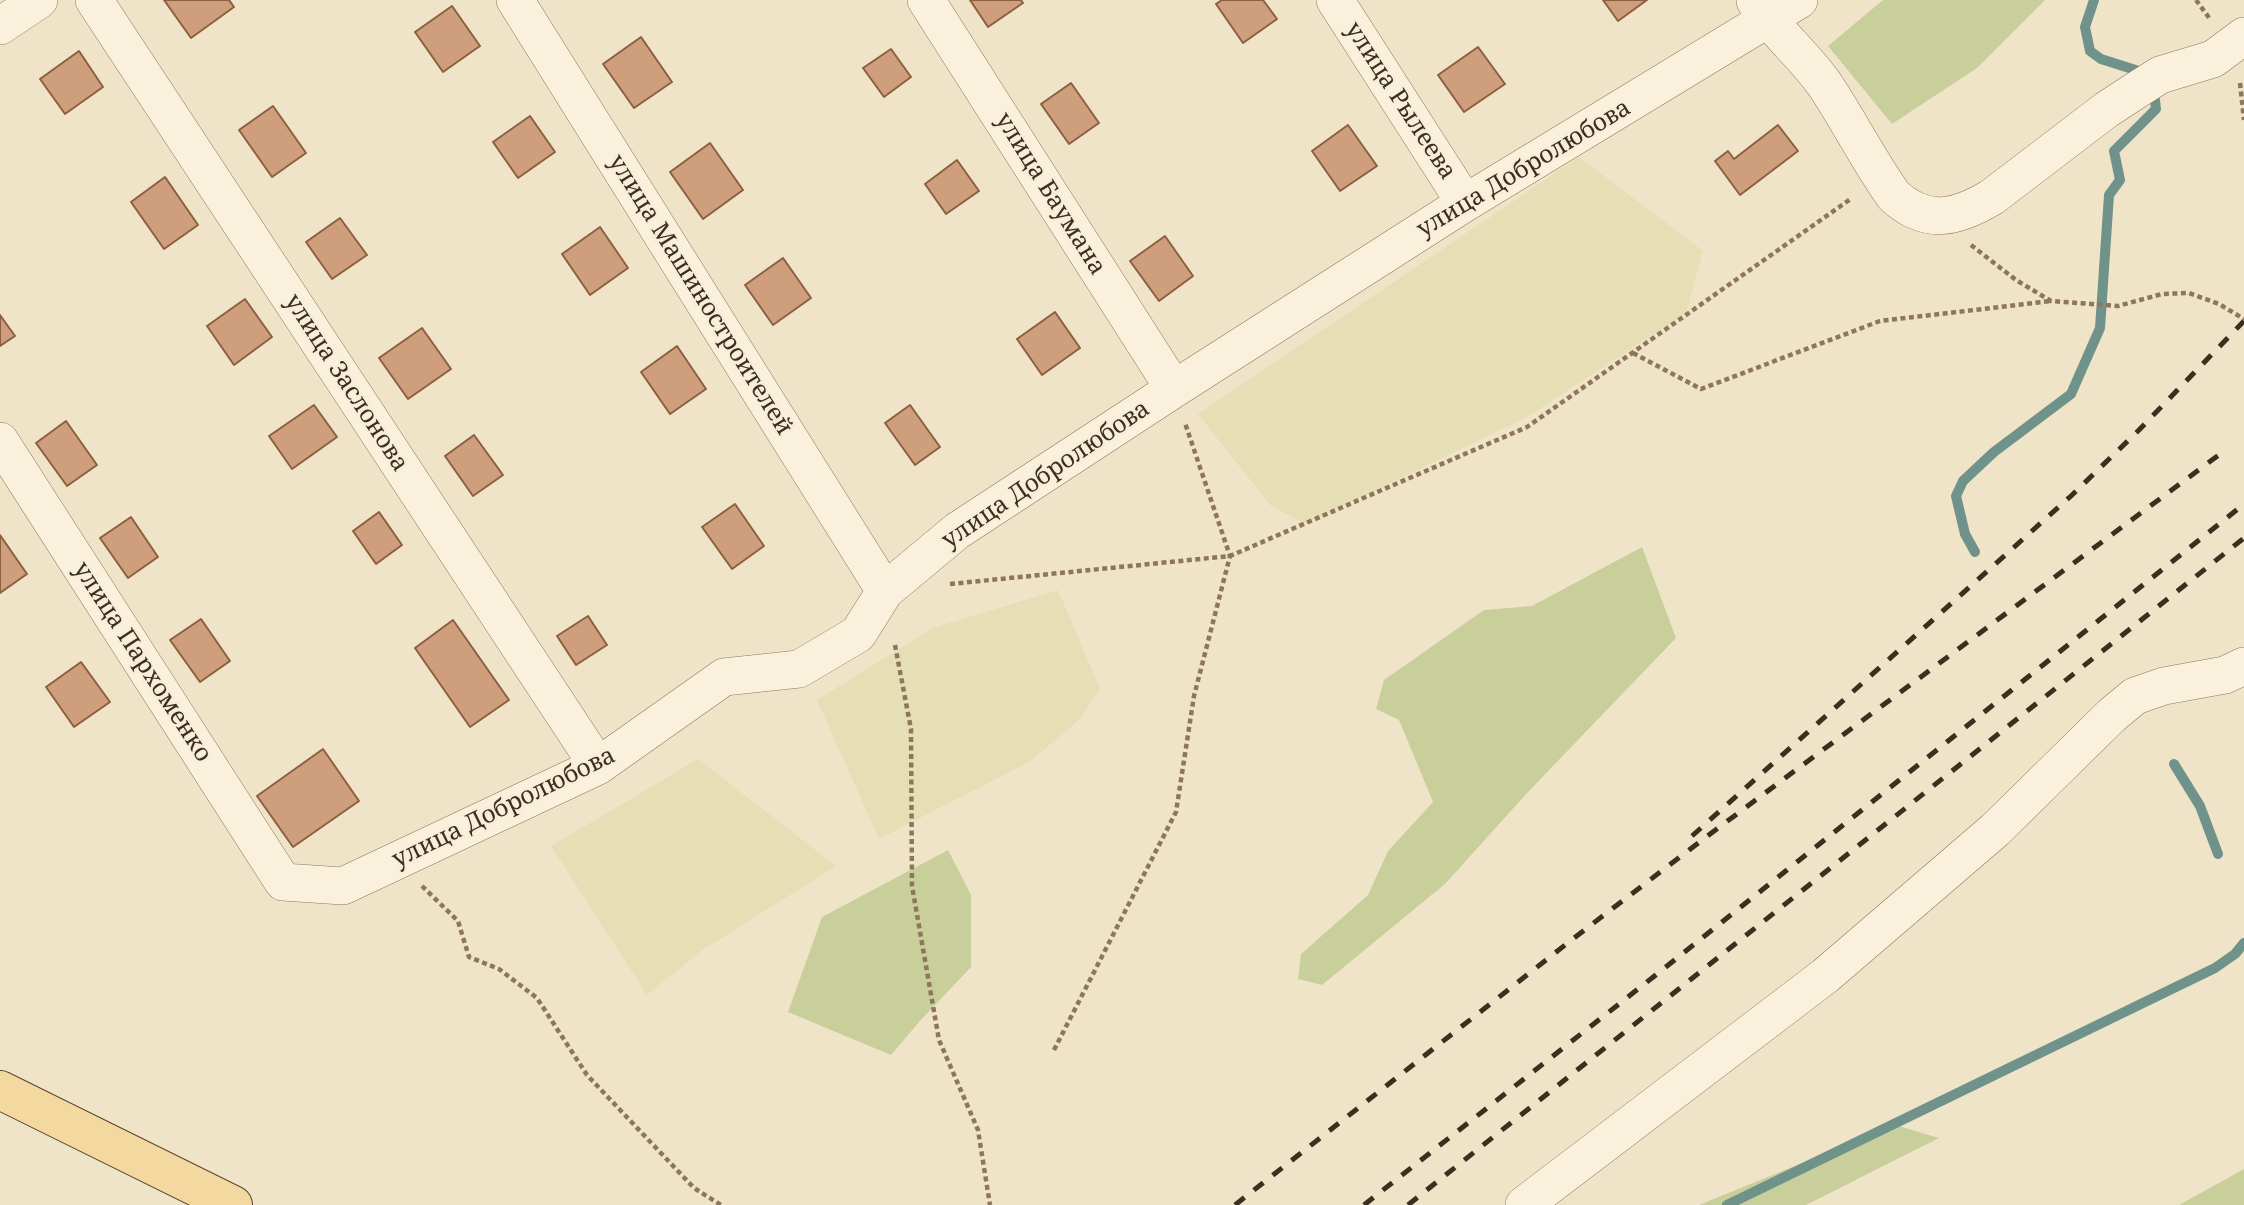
<!DOCTYPE html>
<meta charset="utf-8">
<style>
body{margin:0}
canvas{display:block;background:#f0e4c8}
</style>
<canvas width="2244" height="1205"></canvas>
<script>
const ctx = document.querySelector('canvas').getContext('2d');
ctx.lineJoin = 'round';
function fillPath(path, color) {
  ctx.fillStyle = color;
  ctx.fill(path, 'evenodd');
}
function strokePath(path, color, width, dash) {
  ctx.strokeStyle = color;
  ctx.lineWidth = width;
  ctx.lineCap = dash ? 'butt' : 'round';
  ctx.setLineDash(dash || []);
  ctx.stroke(path);
}
function drawText(font, color, halo, rows, align = 'center') {
  ctx.font = font + ' "Noto Serif",serif';
  ctx.lineWidth = 5;
  ctx.setLineDash([]);
  ctx.textBaseline = 'middle';
  ctx.strokeStyle = halo;
  ctx.fillStyle = color;
  for (const [text, x, y, turn = 0] of rows) {
    ctx.save();
    ctx.translate(x, y);
    ctx.rotate((+turn || 0) * Math.PI / 180);
    ctx.textAlign = isNaN(turn) ? turn : align;
    if (halo) ctx.strokeText(text, 0, 0);
    ctx.fillText(text, 0, 0);
    ctx.restore();
  }
}
fillPath(new Path2D(`
 M1579,157L1703,251L1686,313L1527,417L1306,524L1271,506L1198,414Z
 M1058,590L1100,689L1080,719L1031,761L879,839L817,700L933,628Z
 M698,759L836,866L701,951L647,995L551,846Z`), '#e6deb5');
fillPath(new Path2D(`
 M1883,0H2045L1977,68L1892,124L1828,46Z
 M1642,547L1676,638L1528,792L1445,884L1322,985L1298,979L1301,954L1368,895L1388,851L1433,802L1399,720L1376,709L1384,680L1484,610L1532,606Z
 M948,850L971,895V967L920,1021L891,1055L788,1012L822,917Z
 M1895,1125L1939,1138L1806,1205H1699Z
 M2244,1169V1205H2179Z`), '#c9cf9b');
strokePath(new Path2D(`
 M2094,0L2085,27L2090,51L2101,59L2142,72
 M1975,552L1965,534L1956,496L1963,481L1994,452L2071,394L2100,328L2109,195L2120,180L2114,151L2156,109L2155,100
 M2174,764L2200,806L2218,854
 M1727,1205L2215,968L2235,954L2244,943`), '#6f938a', 10);
const building = new Path2D(`
 M164,0H229L234,7L191,38Z
 M970,0H1021L1023,3L988,27Z
 M1222,0H1263L1277,19L1243,43L1216,4Z
 M1603,0H1647L1618,21Z
 M452,6L480,46L443,72L415,32Z
 M641,37L672,82L634,108L603,64Z
 M1478,47L1505,84L1464,112L1438,75Z
 M891,49L911,77L884,97L863,68Z
 M79,51L103,87L65,114L40,79Z
 M1071,83L1099,123L1069,144L1041,104Z
 M273,106L306,153L272,177L239,130Z
 M530,116L555,152L518,178L493,142Z
 M1348,125L1377,166L1340,191L1312,151Z
 M1778,125L1798,151L1740,195L1715,161L1728,151L1734,159Z
 M710,143L743,190L703,219L670,172Z
 M957,160L979,191L946,214L925,184Z
 M165,177L198,225L164,249L131,202Z
 M340,218L367,255L332,279L306,242Z
 M600,227L628,268L590,295L562,254Z
 M1165,236L1193,276L1159,301L1130,261Z
 M783,258L811,298L773,325L745,285Z
 M245,299L272,337L234,365L207,326Z
 M1055,312L1080,348L1042,375L1017,339Z
 M0,315L15,336L0,346Z
 M422,328L451,369L408,399L379,358Z
 M677,346L706,389L670,414L641,372Z
 M314,405L337,437L292,469L269,436Z
 M910,405L940,447L915,465L885,423Z
 M66,421L97,465L67,486L36,443Z
 M474,435L503,475L473,496L445,456Z
 M735,504L764,546L732,569L702,527Z
 M379,512L402,545L376,564L353,531Z
 M131,517L158,557L128,578L100,538Z
 M0,535L27,574L0,593Z
 M588,616L607,645L576,665L557,636Z
 M201,619L230,661L200,682L170,640Z
 M453,620L509,700L470,727L415,648Z
 M81,662L110,702L74,727L46,687Z
 M323,749L359,801L293,847L257,796Z`);
fillPath(building, '#cf9f7d');
strokePath(building, '#8d5f41', 2);
const minor = new Path2D(`
 M94,0L598,766
 M515,0L885,591
 M926,0L1174,389
 M1335,0L1465,203
 M1755,1C1775,32 1804,55 1825,85C1849,121 1869,161 1894,196C1927,226 1957,218 1992,197L2106,110L2135,91L2160,75L2213,59L2244,36
 M0,26L39,0
 M0,441L283,882L343,886L598,766L724,677L799,669L858,634L885,591L957,531L1174,389L1465,203L1799,0
 M1524,1205L1825,976L1995,830L2112,715L2135,696L2164,686L2225,675L2244,666`);
const major = new Path2D(`
 M0,1090L233,1205`);
strokePath(minor, '#8d765c', 38);
strokePath(major, '#5b4430', 40);
strokePath(new Path2D(`
 M2196,0L2210,19
 M2240,83L2244,120
 M1971,245L2016,280L2051,301L2118,306L2162,294L2189,293L2219,304L2244,319
 M1633,353L1701,389L1880,321L2051,301
 M950,584L1230,556L1527,427L1852,198
 M895,645L911,729L912,886L939,1040L978,1130L990,1205
 M422,886L458,921L469,957L499,969L537,998L587,1075L694,1188L721,1205
 M1054,1050L1176,812L1194,696L1230,556L1185,423`), '#8d765c', 4.5, [5, 3.5]);
strokePath(minor, '#faf1dc', 37);
strokePath(major, '#f3d9a0', 38);
strokePath(new Path2D(`
 M1692,836L2071,496L2138,431L2244,321
 M1235,1205L1574,938L1706,837L2220,454
 M1364,1205L1652,978L2244,504
 M1408,1205L2244,538`), '#3d2e20', 5, [12, 12]);
drawText('24px', '#3d2e20', '#f7eed8', [
 ["улица Рылеева",1400,101,57],
 ["улица Добролюбова",1524,169,-31],
 ["улица Баумана",1050,194,58],
 ["улица Машиностроителей",700,295,58],
 ["улица Заслонова",346,383,57],
 ["улица Добролюбова",1046,475,-34],
 ["улица Пархоменко",142,662,57],
 ["улица Добролюбова",504,808,-26]
]);
</script>
